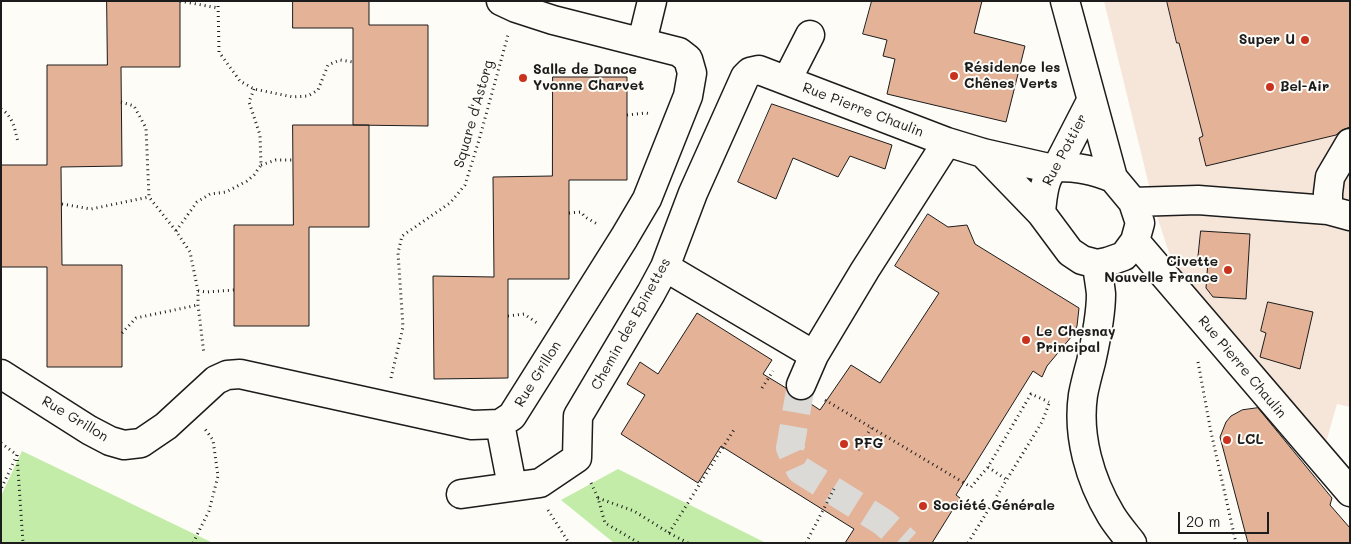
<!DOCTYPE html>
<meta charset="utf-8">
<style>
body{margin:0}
#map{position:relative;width:1351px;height:544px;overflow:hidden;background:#fdfcf7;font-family:Mali,sans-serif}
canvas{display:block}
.frame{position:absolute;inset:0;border:2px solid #1c1c1c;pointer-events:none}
.scale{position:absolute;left:1178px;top:512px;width:91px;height:22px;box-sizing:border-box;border:2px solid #1c1c1c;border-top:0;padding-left:6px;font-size:15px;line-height:18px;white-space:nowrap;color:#1c1c1c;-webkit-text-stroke:4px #fdfcf7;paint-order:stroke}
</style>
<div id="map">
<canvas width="1351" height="544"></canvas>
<div class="frame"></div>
<div class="scale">20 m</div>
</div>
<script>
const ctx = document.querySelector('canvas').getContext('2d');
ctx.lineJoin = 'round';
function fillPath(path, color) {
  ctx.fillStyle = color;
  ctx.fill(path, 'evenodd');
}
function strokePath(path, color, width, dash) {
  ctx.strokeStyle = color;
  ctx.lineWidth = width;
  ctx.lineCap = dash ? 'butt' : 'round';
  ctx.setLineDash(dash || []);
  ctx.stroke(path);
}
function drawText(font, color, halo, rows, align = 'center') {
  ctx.font = font + ' Mali,sans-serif';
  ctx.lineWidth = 4;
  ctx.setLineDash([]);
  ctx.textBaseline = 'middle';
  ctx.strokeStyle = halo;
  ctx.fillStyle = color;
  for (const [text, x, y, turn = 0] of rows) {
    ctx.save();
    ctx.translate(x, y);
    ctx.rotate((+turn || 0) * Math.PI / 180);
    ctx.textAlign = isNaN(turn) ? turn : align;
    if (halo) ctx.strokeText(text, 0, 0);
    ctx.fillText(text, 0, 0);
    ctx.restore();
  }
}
fillPath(new Path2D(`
 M1104,1H1350V407L1337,404L1325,446L1173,265L1155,210Z`), '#f6e6da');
fillPath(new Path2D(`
 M22,451L213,543H1V496Z
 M618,469L766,543H614L561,500Z`), '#c2eca8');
const building = new Path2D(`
 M107,1H180V67H121L122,166L61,167L62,265H122V367H47V267H1V165H47V65H107Z
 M293,1H369V25H428V126L353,125V28H293Z
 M872,1H982L974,33L1025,46L1006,122L887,94L895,59L883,56L887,40L863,34Z
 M1167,1H1350V127L1342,130L1336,135L1206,166L1199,138L1203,136L1179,43H1177Z
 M553,77H627V180H569V279H508V378L434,379L433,276L494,277L493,177L552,176Z
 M772,104L892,145L885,169L850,156L838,177L793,158L776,199L738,182Z
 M293,125H369V227H309V326H234V225H293Z
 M928,214L948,227L967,225L975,244L1079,308L1077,326L1072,336L1047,366L1042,377L1033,371L956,495L960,498L932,543H845L854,529L721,446L698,483L621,434L645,395L627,384L640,362L658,374L697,313L772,360L763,374L786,388L789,395L794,399L805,400L820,410L851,365L880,383L939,293L895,266Z
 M1201,231L1250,234L1246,299L1213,297L1206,288L1208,261L1198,260Z
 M1268,302L1313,312L1300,369L1260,357L1266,333L1261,331Z
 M1258,408L1332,498L1330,505L1350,528V543H1248L1220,437L1226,422L1231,416L1242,410Z`);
fillPath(building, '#e4b297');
strokePath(building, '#1c1c1c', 1);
strokePath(new Path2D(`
 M801,385L790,448L800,470L883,522L907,543`), '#dbdad6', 28, [28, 14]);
const minor = new Path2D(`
 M1065,1L1113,178L1133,202L1140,223L1135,241L1124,256L1107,262L1097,264L1082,260L1070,252L1041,213C1042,200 1044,174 1057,167L1091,101
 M642,42L652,1
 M787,80L810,35
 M983,153L1041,213
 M1057,167C1078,167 1093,170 1113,178
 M1133,202L1198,200L1328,210L1350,216
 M1328,210V193L1330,177L1350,143
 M1135,241L1350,492
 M1097,264C1098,274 1100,284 1101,294C1101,312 1095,344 1091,362C1088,373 1085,384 1083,395C1077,436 1090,480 1111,515C1117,525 1125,534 1132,543
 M665,267L814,355
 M1,374L89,430L110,441L124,445L141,443L166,426L216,380L227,375L240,374L472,425L500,424L512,416L624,238L647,199L688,96L692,73L688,59L679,52L553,20L516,8L501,1
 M801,385L814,355L865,270L947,142
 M500,424L512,486
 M461,494L540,483L577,458L578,416L651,293L665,267L693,193L745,77L750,72L759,70L947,142L983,153L1053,169`);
strokePath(minor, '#1c1c1c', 31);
strokePath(new Path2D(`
 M180,1L218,8
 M218,1L219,52L240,81L254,89L293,97L308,96L318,90L328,65L340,60L353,62
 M121,102L134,106L146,128L149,197L176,231L190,252L198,291V305L204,354
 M1,109C13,116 15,130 18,142
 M627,115L646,113L651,114
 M261,165L276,160H293
 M62,204L91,209L149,197
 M569,213L581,212L585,217L599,225
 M176,231L197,202L210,194L226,192L247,181L254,175L261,165L260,135L249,102L254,89
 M198,291L207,292L234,290
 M508,316L524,314L537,323
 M122,333L136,318L198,305
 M1198,362L1211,432L1236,543
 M391,378L403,327L398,253L402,236L450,203L465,185L479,140L508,35
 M762,388L773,371
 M825,400L971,487L988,467L1031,394L1049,402
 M1,443L17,455L1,489
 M858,450L871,428
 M17,455L23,543
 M988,467L1007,480
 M591,483L598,498L605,523L639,543
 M598,498L634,511L669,533L688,543
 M548,510L569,543
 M669,533L735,428
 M193,543L209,511L218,476L213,440L205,429
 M806,543L834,489
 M968,543L1042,422L1050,401`), '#1c1c1c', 3, [1, 4]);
strokePath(minor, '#fdfcf7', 28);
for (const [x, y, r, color] of [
 [1305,40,5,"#c8321e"],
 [954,76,5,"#c8321e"],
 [523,78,5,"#c8321e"],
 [1270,87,5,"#c8321e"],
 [1228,270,5,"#c8321e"],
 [1026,340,5,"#c8321e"],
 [1227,440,5,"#c8321e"],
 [844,444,5,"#c8321e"],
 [923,506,5,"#c8321e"]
]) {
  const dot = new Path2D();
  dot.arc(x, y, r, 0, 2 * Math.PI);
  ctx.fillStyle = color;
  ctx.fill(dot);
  strokePath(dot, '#fdfcf7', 2);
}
drawText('bold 14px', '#1c1c1c', '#fdfcf7', [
 ["Super U",1295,40,"right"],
 ["Résidence les",964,68],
 ["Chênes Verts",964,84],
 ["Salle de Dance",533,70],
 ["Yvonne Charvet",533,86],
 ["Bel-Air",1280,87],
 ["Civette",1218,262,"right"],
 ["Nouvelle France",1218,278,"right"],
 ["Le Chesnay",1036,332],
 ["Principal",1036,348],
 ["LCL",1237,440],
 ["PFG",854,444],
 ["Société Générale",933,506]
], 'left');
drawText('14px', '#1c1c1c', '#fdfcf7', [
 ["Rue Pierre Chaulin",863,110,21],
 ["Square d'Astorg",474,114,-74],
 ["Rue Pottier",1065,150,-62],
 ["Chemin des Epinettes",631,324,-61],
 ["Rue Pierre Chaulin",1242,367,50],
 ["Rue Grillon",538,374,-58],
 ["Rue Grillon",75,419,31]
]);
</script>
